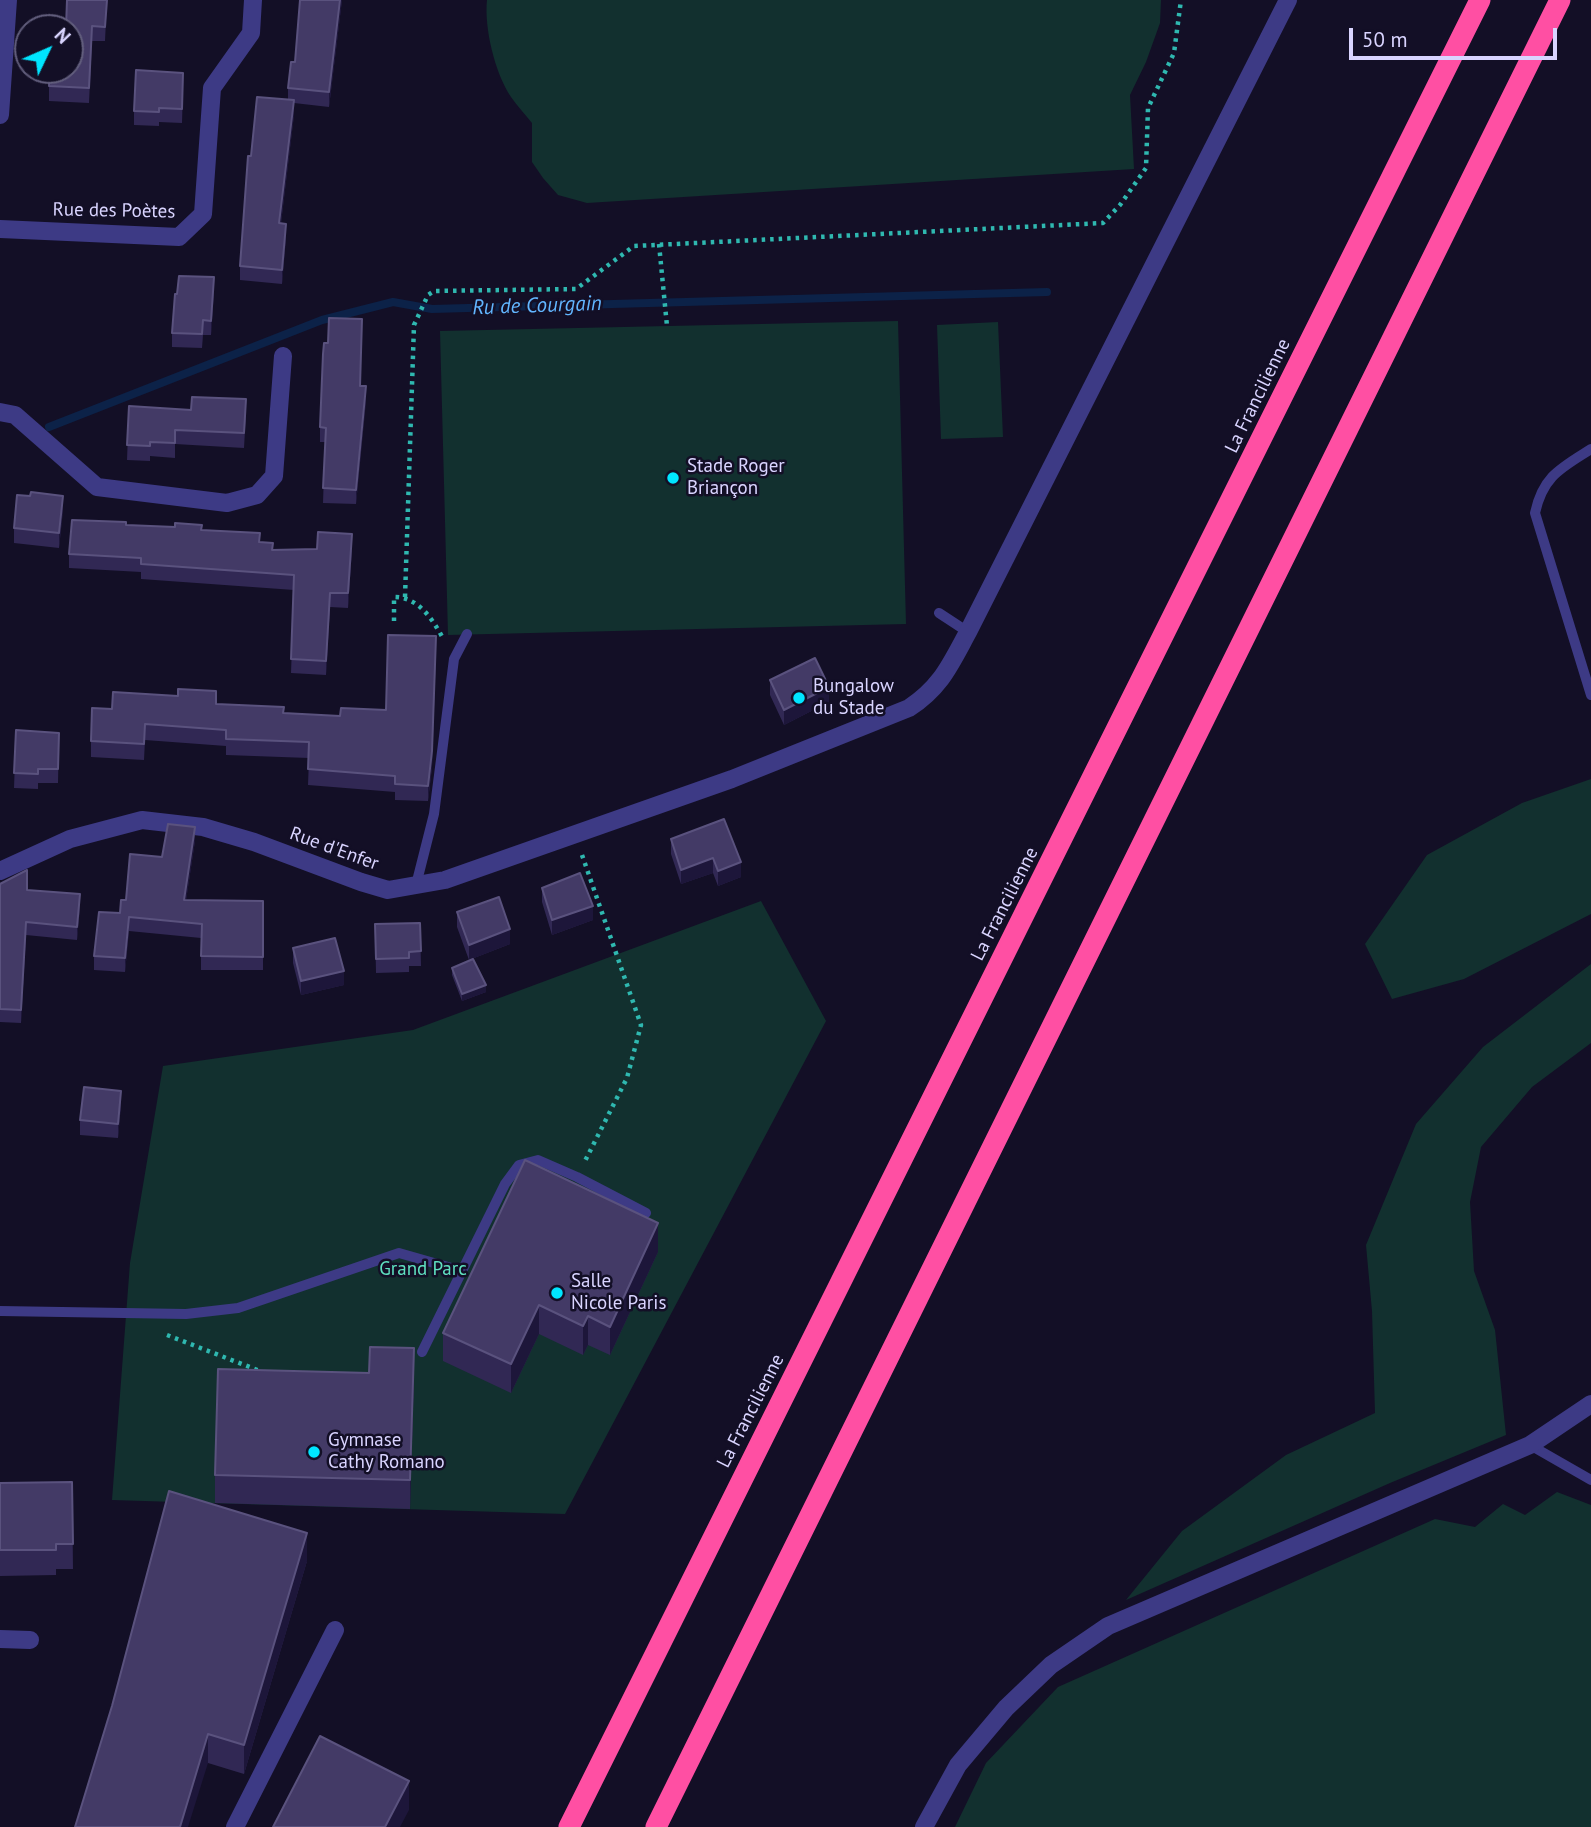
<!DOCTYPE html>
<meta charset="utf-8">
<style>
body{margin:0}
#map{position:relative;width:1591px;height:1827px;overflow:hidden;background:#130f26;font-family:"PT Sans",sans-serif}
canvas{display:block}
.north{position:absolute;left:14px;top:14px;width:70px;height:70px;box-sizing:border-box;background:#130f26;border:2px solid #625e7d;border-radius:50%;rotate:46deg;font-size:19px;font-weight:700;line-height:28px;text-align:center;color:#d9d4ff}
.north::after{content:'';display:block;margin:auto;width:24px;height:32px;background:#00e5ff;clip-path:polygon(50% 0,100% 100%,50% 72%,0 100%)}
.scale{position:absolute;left:1349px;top:28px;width:208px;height:32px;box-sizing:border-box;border:4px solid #d9d4ff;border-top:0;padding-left:9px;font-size:21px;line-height:24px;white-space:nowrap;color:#d9d4ff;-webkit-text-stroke:5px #130f26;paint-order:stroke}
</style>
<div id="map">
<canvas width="1591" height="1827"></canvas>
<div class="north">N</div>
<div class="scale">50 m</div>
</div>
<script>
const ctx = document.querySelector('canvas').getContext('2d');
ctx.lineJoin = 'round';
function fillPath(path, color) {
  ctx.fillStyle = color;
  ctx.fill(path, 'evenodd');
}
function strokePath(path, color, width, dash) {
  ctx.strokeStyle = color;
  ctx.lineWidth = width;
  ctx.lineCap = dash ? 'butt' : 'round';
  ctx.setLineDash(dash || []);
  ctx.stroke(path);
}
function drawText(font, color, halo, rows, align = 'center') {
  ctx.font = font + ' "PT Sans",sans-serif';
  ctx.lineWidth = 5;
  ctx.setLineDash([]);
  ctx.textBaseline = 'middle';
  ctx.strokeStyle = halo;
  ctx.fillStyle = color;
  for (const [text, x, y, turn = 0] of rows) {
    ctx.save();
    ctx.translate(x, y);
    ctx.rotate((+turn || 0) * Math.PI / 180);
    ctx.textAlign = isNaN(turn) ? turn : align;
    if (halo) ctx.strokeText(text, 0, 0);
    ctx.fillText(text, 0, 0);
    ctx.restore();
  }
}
fillPath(new Path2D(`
 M487,0H1161L1160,23L1146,62L1130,95L1134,169L587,203L558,195L543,178L532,162V123C525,114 517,106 511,97C495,73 484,28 487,0Z
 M898,321L906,624L448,635L440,331Z
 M998,322L1003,437L941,439L937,325Z
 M1591,779V914L1464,979L1392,999L1365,944L1427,855L1522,803Z
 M761,901L826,1021L565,1514L112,1500L130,1263L163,1066L413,1030Z
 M1591,964V1043L1532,1087L1481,1147L1470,1202L1474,1271L1495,1330L1506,1435L1390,1483L1126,1600L1182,1531L1286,1455L1375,1413L1372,1311L1366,1245L1416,1124L1483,1047Z
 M1557,1492L1591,1505V1827H955L986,1763L1058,1687L1435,1519L1475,1527L1503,1504L1525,1515Z`), '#12302f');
strokePath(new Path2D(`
 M49,427L322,320L393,302L432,309L1047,292`), '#0c2248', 8);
strokePath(new Path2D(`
 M659,244L667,326
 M405,597L414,325L428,295L434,291L576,289L634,246L1103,223L1120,205L1146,168L1148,108L1174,53L1181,0
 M394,621V597C419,597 433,620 444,640
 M582,855L641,1025L627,1078L585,1161
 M167,1335L260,1371`), '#2fb8b0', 4.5, [3.5, 5]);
strokePath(new Path2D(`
 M1591,449C1561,468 1543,476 1535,513L1591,695
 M939,613L968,632
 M416,885L434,814L454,659L467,634
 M0,1311L186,1314L238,1308L399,1253L462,1271
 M422,1352L505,1184L519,1165L538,1160L577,1177L646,1213
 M1530,1445L1591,1480`), '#3d3a85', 10);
strokePath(new Path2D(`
 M0,115L8,0
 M0,229L179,237L203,214L212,88L251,33L253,0
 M0,412L15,415L97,487L227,503L257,495L274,476L283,356
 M0,871L70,839L142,820L203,827L254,842L361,882L388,890L445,880L732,779L909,708C941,687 950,665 968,632L1288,0
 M0,1639L30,1640
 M235,1827L335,1630
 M924,1827L958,1765L1006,1708L1051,1665L1108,1626L1530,1445L1591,1404`), '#3d3a85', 18);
strokePath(new Path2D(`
 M569,1827L1480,0
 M656,1827L1560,0`), '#ff4fa3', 21);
fillPath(new Path2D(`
 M67,0H107L105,41H92L89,103L49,101V86L70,70Z
 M342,0L329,107L294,103V115L281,223L286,238L282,284L240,280V266L251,156L288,100V88L295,62Z
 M183,87L182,123L159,122V126L134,125V111Z
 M214,291L211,335H203L202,348L172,347V333L177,294Z
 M360,386L366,401L356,504L323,503L325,442H320V427Z
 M129,406L246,413L244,448L175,444V458L150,456V461L127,460Z
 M63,510L59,548L14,543V528Z
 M126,525L202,530L260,542L273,550L352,549L348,608L330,607L326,675L291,673L294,590L141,579V572L69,568V554Z
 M436,652L432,767L428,801L395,800V792L308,785L309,758L226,755V746L145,740L144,760L91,757V741L112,709L216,704L284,713L340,716L386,710Z
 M770,680L829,702L784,725L770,695Z
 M16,730L59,733L58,783H38V789L14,788Z
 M724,819L741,877L718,886L713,873L681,884L671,854V839Z
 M195,841L186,900L263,901V970H201V938L129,931L125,972L94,970V956L120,913L126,900L162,857Z
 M0,884L27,890L80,907L77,940L26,935L21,1023L0,1022Z
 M542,888L593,920L552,935L542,902Z
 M457,912L510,944L469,960L457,927Z
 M420,923L421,966H409V972L376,973L375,924Z
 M293,948L344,985L301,995L293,963Z
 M452,968L486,992L462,1001L452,975Z
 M121,1105L118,1138L80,1135V1120Z
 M658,1252L610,1355L588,1345L583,1355L539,1334L511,1393L443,1361V1333Z
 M414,1376L410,1509L215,1503V1475Z
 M72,1482L73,1569H56V1575L0,1576V1483Z
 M307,1561L244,1774L208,1763L75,1827Z`), '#312854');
fillPath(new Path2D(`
 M340,0H342L329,107V92Z
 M294,100V115L279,238V223Z
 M286,224V238L282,284V270Z
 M214,277V291L211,335V321Z
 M366,386V401L356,504V490Z
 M63,496V510L59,548V533Z
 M352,534V549L348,608V593Z
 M330,593V607L326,675V661Z
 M436,636L432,767L428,801V786Z
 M829,687V702L784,725V710Z
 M195,827V841L184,914V900Z
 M713,858V873L681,884V870Z
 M741,862V877L718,886V871Z
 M80,894V907L77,940V927Z
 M593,906V920L552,935V920Z
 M129,917V931L125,972V958Z
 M26,922V935L21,1023V1010Z
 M510,929V944L469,960V945Z
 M344,971V985L301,995V981Z
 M486,985V992L462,1001V994Z
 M121,1091V1105L118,1138V1124Z
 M658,1223V1252L610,1355V1327Z
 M539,1305V1334L511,1393V1364Z
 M588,1316V1345L583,1355V1326Z
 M414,1348V1376L410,1509V1480Z
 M307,1533V1561L244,1774V1745Z
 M208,1734V1763L188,1827H180Z
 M409,1781V1810L400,1827H385Z`), '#1d163a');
const building = new Path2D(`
 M67,0H107L105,27L92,26L89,88L49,86L50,70H70V28H66Z
 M300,0H340L329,92L288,88L291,62H295Z
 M136,70L183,73L182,109L159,108V112L134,111Z
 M257,97L294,100L279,223L286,224L282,270L240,266L248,156H251Z
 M179,276L214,277L211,321L203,320L202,334L172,333L175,294H177Z
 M329,318L362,319L360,386H366L356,490L323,488L326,428L320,427L323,354L324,343H328Z
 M192,397L246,399L244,433L175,430V443L150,442V446L127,445L129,406L191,410Z
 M31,492L63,496L59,533L14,528L17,495L30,496Z
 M72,520L126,522V525L175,527V523L202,525L201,530L260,533L259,542L273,543L272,550L317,549L318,532L352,534L348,593H330L326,661L291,659L294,575L141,564V558L69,554Z
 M388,635L436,636L432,751L428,786L395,784V776L308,769L309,742L226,739V730L145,724L144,744L91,741L92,708L112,709L113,692L178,696V689L216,691V704L284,707L283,713L340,716L341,708L386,710Z
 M815,658L829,687L784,710L770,680Z
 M16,730L59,733L58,769H38V774L14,773Z
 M724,819L741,862L718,871L713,858L681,870L671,839Z
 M168,824L195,827L184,900L263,901V957L201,956L202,924L129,917L125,958L94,956L99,912L120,913L121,900H126L130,854L162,857Z
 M27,870V890L80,894L77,927L26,922L21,1010L0,1009V884Z
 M580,873L593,906L552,920L542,888Z
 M499,897L510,929L469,945L457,912Z
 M420,923L421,951L409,952V958L376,959L375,924Z
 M335,938L344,971L301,981L293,948Z
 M473,959L486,985L462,994L452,968Z
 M84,1087L121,1091L118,1124L80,1120Z
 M525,1160L658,1223L610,1327L588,1316L583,1326L539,1305L511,1364L443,1333Z
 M370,1347L414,1348L410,1480L215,1475L218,1369L369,1373Z
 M72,1482L73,1544H56V1550H0V1483Z
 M169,1491L307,1533L244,1745L208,1734L180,1827H75L112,1706Z
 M320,1736L409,1781L385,1827H273Z`);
fillPath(building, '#433a66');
strokePath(building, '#5a527e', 2);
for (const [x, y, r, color] of [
 [673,478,7,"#00e5ff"],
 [799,698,7,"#00e5ff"],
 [557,1293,7,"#00e5ff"],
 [314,1452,7,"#00e5ff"]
]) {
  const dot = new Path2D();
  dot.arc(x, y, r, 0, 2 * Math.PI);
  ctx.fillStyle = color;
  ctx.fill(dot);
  strokePath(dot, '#130f26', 2.5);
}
drawText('19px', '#d9d4ff', '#130f26', [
 ["Rue des Poètes",114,211,1],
 ["La Francilienne",1258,396,-64],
 ["Rue d'Enfer",334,849,20],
 ["La Francilienne",1005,904,-63],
 ["La Francilienne",751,1411,-63]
]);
drawText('19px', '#d9d4ff', '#130f26', [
 ["Stade Roger",687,467],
 ["Briançon",687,489],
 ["Bungalow",813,687],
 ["du Stade",813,709],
 ["Salle",571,1282],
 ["Nicole Paris",571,1304],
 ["Gymnase",328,1441],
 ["Cathy Romano",328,1463]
], 'left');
drawText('19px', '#5fe0c0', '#130f26', [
 ["Grand Parc",423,1270]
]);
drawText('italic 21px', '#62b6ff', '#130f26', [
 ["Ru de Courgain",537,306,-2]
]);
</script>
